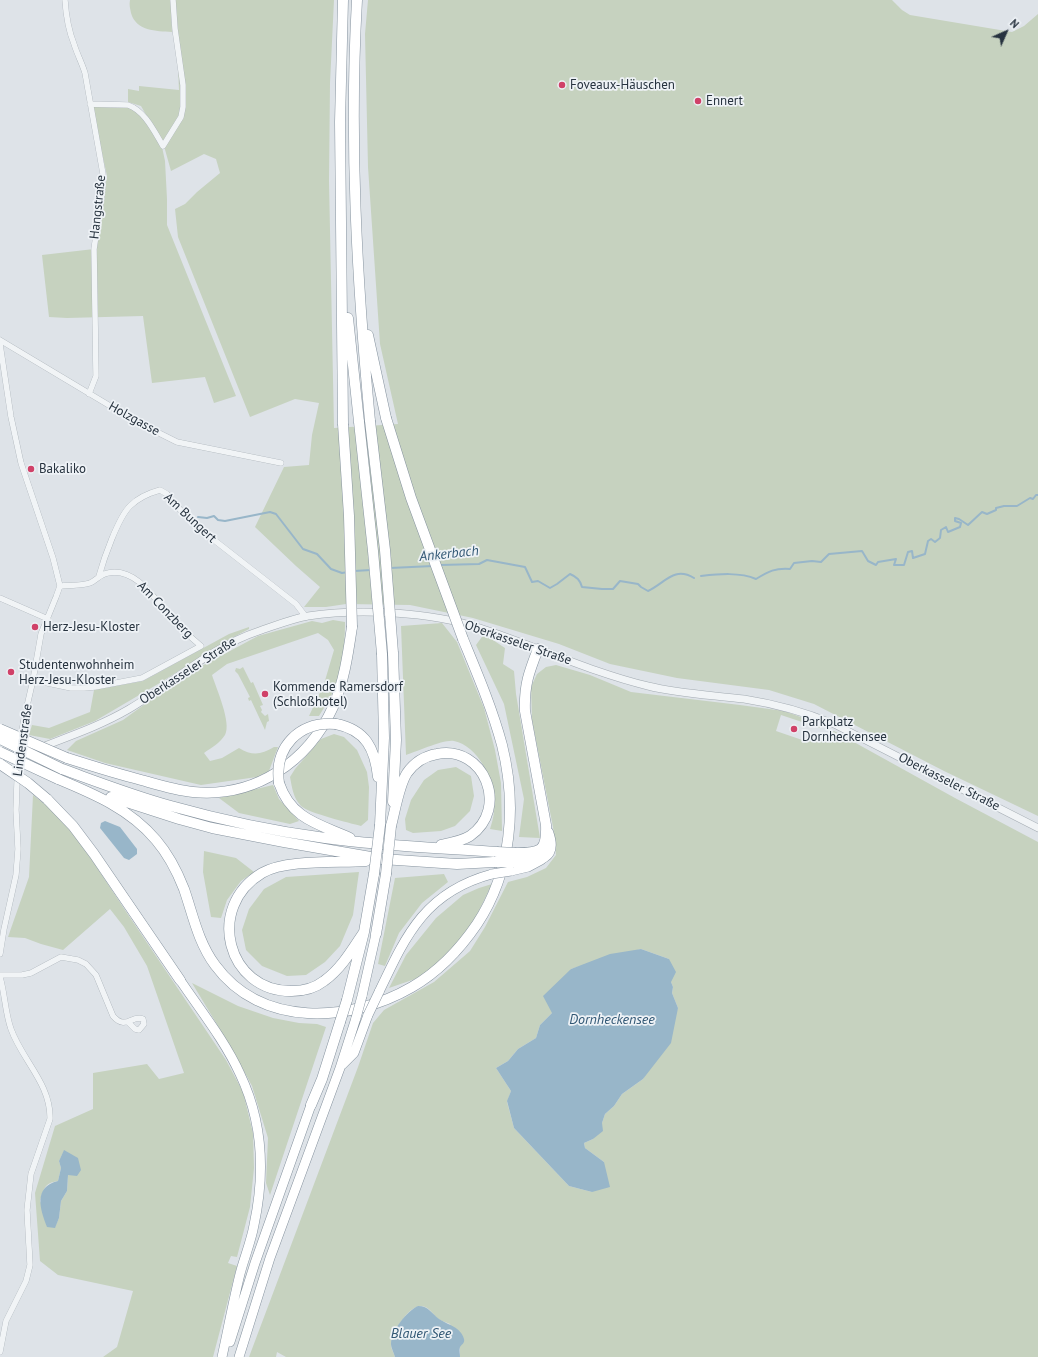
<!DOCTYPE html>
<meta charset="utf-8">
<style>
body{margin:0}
#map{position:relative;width:1038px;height:1357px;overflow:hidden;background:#dee3e8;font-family:"PT Sans",sans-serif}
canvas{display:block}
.north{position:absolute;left:986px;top:12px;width:40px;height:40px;-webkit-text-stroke:3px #eef2f6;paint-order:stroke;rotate:45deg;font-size:11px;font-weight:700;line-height:16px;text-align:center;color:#27333f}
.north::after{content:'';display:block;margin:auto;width:14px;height:18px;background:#27333f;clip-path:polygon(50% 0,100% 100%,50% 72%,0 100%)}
</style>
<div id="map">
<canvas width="1038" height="1357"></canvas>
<div class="north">N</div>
</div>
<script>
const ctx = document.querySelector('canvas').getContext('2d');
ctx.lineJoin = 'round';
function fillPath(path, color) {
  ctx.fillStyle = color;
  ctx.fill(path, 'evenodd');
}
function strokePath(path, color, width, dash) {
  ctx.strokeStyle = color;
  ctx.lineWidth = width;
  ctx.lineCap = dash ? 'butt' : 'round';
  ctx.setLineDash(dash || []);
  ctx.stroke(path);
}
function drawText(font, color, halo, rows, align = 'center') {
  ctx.font = font + ' "PT Sans",sans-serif';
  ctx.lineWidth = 3.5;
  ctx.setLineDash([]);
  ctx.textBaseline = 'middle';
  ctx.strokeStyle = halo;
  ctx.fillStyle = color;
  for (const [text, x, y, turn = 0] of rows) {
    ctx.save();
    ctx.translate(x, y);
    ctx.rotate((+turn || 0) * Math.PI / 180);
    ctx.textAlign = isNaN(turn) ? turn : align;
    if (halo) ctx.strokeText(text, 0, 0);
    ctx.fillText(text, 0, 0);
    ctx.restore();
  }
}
fillPath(new Path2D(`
 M130,0H171L172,32C156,31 136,31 131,13C130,8 129,5 130,0Z
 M175,0H334L330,83L329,181L334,428L398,424L380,344L368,167L365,34L368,0H892L902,10L910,15L1012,32L1024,26L1038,14V816L944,771L814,704L769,690L677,678L610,664L559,644L473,618L410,605L346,604L326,607H304L320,587L296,566L255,527L284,467L309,465L312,435L319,403L295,399L250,417L178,237L175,209L185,204L197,192L220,173L216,159L204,154L171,171L164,146L141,106L128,102V89L139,91V86L179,90Z
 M92,107L130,108L138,113L144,120L162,147L165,161L167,199V225L236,396L214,403L205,377L152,383L143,316L67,318L49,317L42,255L94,249L107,176Z
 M333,620L345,622C345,645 343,671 333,692C329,701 323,709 319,716H309L324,684L334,650L328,640L318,633L227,664L212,675C216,688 232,723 225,735C220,743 211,748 204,753L210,761L222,758L239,748C252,756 261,755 274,747H278L269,771L257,777L201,785L105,763L67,750L76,741L123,720L185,675L258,636L312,621L322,623Z
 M442,623L457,642L484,708L495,750L501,783L502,831L490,829C493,820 495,811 494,801C493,778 478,746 454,741C444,739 416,752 406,755L401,626Z
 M249,627V629L228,640L158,684L95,721L50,739L29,735L32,725L49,728L90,712L94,690L143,681L229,634Z
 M484,634L505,648L503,664L514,671L516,694L540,838L519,837L524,799L504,704L476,645Z
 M556,665L590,675L631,692L740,705L784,711L820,724V728L781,715L776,731L808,742L834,731L955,798L1038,842V1357H460V1348L450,1324C446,1322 441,1321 438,1319C433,1314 429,1307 422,1306C409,1304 391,1334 391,1345C391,1349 394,1353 395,1357H286L277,1352L276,1357H249L358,1067L373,1023L384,1010L434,982L470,951L485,927L508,882L527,877L546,868L556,855L553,827L532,720L531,687L537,674L546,667ZM641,949L669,959L671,982L673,987L672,993L678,1008L643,1079L622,1094L614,1106L605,1114L602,1123L593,1139L584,1143L585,1148L604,1162L592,1192L569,1186L514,1128L507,1102L511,1091L496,1068L508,1061L518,1049L536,1038L540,1025L552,1013L571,969L590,963Z
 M243,667L251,683L253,682L263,705L260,706L262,710L261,712L265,716L268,714L269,721L267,722L265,730L251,700L249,701L248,698L250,697L238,674L235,671L236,668L240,669Z
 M334,734L344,737L357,750L367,772L369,787L368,820L361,826C350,823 308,813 301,806C293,798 292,787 290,777L295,769L321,739Z
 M456,767L471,776L474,796L470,811L455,826L441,831L413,833L406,830L405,819L411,800L424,780L438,770Z
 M273,785L279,799L299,821L290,824L239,813L219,798Z
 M33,795L51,809L80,842L127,913L226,1060L243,1092L253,1133L254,1168L250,1207L237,1257L231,1256L228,1263L237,1266L213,1357H103L117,1347L133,1291L58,1275L40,1261L35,1193L55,1126L93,1109V1073L147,1064L159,1079L184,1073L147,966L124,927L110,909L63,950L41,944L25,938L8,937L29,877ZM64,1151L68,1175L67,1191L61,1201L59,1218L55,1227L40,1201C44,1189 44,1183 58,1181L61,1168L59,1161Z
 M204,851L236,858L254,872L241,881L227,900L221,918L211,917L203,872Z
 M359,872L353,915L340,946L325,962L306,975L287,976L262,966L246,950L242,930L249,909L264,889L286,877Z
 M444,874L448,882L422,903L399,933L385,966L378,964L395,878Z
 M492,884L473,923L443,961L418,978L389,988L406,955L436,918L463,895L479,888Z
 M192,983L238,1006L273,1018L299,1023L317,1024L326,1027L270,1195L266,1183L268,1138L252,1086L233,1051Z`), '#c6d2bf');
fillPath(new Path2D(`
 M105,821L120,827L137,849V854L129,860L124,858L100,828L101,823Z
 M641,949L669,959L676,972L671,982L673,987L672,993L678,1008L671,1043L643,1079L622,1094L614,1106L605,1114L602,1123L603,1131L593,1139L584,1143L585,1148L604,1162L610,1187L592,1192L569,1186L514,1128L507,1101L511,1091L496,1068L508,1061L518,1049L536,1038L540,1025L552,1013L543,996L571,969L610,954Z
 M64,1150L78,1158L81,1170L77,1176L68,1175L67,1191L61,1201L59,1218L55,1228L47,1227C40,1209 33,1187 58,1181L61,1168L59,1161Z
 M418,1306C429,1306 432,1314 439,1319C448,1325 461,1327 464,1339C465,1343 462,1344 460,1347C459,1350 460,1354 460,1357H395C394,1353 391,1348 391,1344C391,1331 407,1311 418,1306Z`), '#98b6c9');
strokePath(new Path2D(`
 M198,517L207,518L214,516L218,520L225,521L270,512L276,514L303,549L317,554L331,569L342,573L348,572
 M440,565L479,564L487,560L525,567L532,582L538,581L550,588L557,584L570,574C577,577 580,580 582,587L602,589H613L620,581L638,584L641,587L648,591C665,583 674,566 694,578
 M390,568L433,566
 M354,571L371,570
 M701,576C719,574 740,572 756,579C769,571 775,568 790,569L794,563L812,561L821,562L829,554L862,551L868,561L876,565L878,562L896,559L894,565H904L908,552L912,551L913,558L925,554L928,541L931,539L935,542L940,538L941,530L946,527L948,532L960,527L961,523L955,521V518L959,519L968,525L982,512L987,514L996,510V508L1004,506H1017L1030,498L1033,499L1036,495H1038`), '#98b6c9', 2);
const minor = new Path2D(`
 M65,0C66,15 68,29 74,44C77,54 82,63 85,73L103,174L102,194L94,249L96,376L89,394
 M90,104L128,105C145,111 154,131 163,146L181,117L183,107V85L175,29L173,0
 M0,340L137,422L177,442L281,463
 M0,344L11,417L21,463L53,558L60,586L56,597L41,634L33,680L24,719L18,754L16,810L18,849L16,875L4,929L0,954
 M99,576C104,558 118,518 130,506C139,497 149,493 160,490L167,494L182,512L200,529L296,604L306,617
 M0,598L48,619
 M33,680L71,688H84L95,687L142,678L201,646C192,638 182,630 174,621C157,603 138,567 108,573C100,574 97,580 90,583C81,586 69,585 60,586
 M0,975H22L31,973L61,957L78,960L86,964L96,975L113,1016C126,1031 132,1014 143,1019L144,1024L139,1030L135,1029L129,1023
 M0,977C5,994 5,1012 11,1029C22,1060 51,1084 50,1119L31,1174L27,1210L30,1265L26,1281L6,1321L0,1352`);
const tertiary = new Path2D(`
 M39,748C70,736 100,726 129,709C172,684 210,647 259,631C274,626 291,619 308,616C359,608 430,612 480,628C536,646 590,672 648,686C680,694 712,695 744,699C776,704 805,712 834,724L1038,828`);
const trunk = new Path2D(`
 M511,871L528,867L541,860
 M180,980C201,1011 225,1041 240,1074C263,1122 265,1174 254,1225C251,1242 244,1258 240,1274C233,1302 228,1330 222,1357
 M379,992C406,935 425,892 492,874
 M362,996L376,934
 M342,1065L354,1053L368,1015
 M230,1342L255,1263L311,1105
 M239,1357L270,1258L340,1068L356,1018`);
const motorway = new Path2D(`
 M357,0C349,140 357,282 370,421
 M348,318L359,422
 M368,335L386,418
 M343,424L340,122L343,0
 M336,724C366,730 375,749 378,777
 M67,758C89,765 111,772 134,778C153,783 173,790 193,792C255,798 308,762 333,707C344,682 348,654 352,627
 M62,769C98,782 134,796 171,806C221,820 273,831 325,838C382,846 439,848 497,852
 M58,779C94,794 130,809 156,840C168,854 177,871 184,889C193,915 198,942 215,965C261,1028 350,1023 412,987C438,972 460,949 477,924C512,871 517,805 502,745C492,708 477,673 463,639
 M279,783C291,819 319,824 350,838
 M111,797L179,819L212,828L284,842L382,859L457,864L494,862
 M47,799L73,826L94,854L180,980
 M393,802L396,740L393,653
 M380,825L384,738L382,654
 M391,826C395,811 399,785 407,773C414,763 425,756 437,754C484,745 510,808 470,836C462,841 451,843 441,845
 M516,853C541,853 547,851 546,825L525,711C524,685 529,672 538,649
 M514,862C535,861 559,862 548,832
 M364,932C352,950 341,969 324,981C315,988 303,991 292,991C227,992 205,907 262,873C286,859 337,863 366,861
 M376,934L386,874
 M347,1000L364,932L374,874
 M311,1105L322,1079L340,1022`);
strokePath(minor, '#a3abb2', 6);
strokePath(tertiary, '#a3abb2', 8);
strokePath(trunk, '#86939f', 10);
strokePath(motorway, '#86939f', 11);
strokePath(minor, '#f1f4f6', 5.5);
strokePath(tertiary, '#f1f4f6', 7);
strokePath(trunk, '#fff', 9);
strokePath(motorway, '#fff', 10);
const trunkBridge = new Path2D(`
 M492,874L511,871
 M368,1015L379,992
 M356,1018L362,996`);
const motorwayBridge = new Path2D(`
 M386,418L411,498L463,639
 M370,421L385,550L393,653
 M359,422L373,551L382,654
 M343,424L349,516L352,627
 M0,729L67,758
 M0,739L62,769
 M0,752L58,779
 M0,764L28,783L47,799
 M279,783C274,747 299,721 336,724
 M497,852L516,853
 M494,862H514
 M374,874L380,825
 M386,874L391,826
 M340,1022L347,1000`);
strokePath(trunkBridge, '#86939f', 10, []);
strokePath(motorwayBridge, '#86939f', 11, []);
strokePath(trunkBridge, '#fff', 9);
strokePath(motorwayBridge, '#fff', 10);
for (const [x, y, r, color] of [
 [562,85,4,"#d04168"],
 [698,101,4,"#d04168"],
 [31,469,4,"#d04168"],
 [35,627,4,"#d04168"],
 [11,672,4,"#d04168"],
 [265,694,4,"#d04168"],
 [794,729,4,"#d04168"]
]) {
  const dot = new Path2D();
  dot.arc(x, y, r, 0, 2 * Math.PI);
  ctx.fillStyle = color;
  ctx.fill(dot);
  strokePath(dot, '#eef2f6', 1.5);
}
drawText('13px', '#27333f', '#eef2f6', [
 ["Foveaux-Häuschen",570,85],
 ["Ennert",706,101],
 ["Bakaliko",39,469],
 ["Herz-Jesu-Kloster",43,627],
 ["Studentenwohnheim",19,665],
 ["Herz-Jesu-Kloster",19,680],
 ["Kommende Ramersdorf",273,687],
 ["(Schloßhotel)",273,702],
 ["Parkplatz",802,722],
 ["Dornheckensee",802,737]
], 'left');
drawText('13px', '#27333f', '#eef2f6', [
 ["Hangstraße",98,207,-84],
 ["Holzgasse",134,419,29],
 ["Am Bungert",190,518,43],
 ["Am Conzberg",165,610,46],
 ["Oberkasseler Straße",518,643,19],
 ["Oberkasseler Straße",188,671,-33],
 ["Lindenstraße",23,740,-82],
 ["Oberkasseler Straße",949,782,27]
]);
drawText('italic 14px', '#315774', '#eef2f6', [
 ["Ankerbach",449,554,-6],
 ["Dornheckensee",612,1020],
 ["Blauer See",421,1334]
]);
</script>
